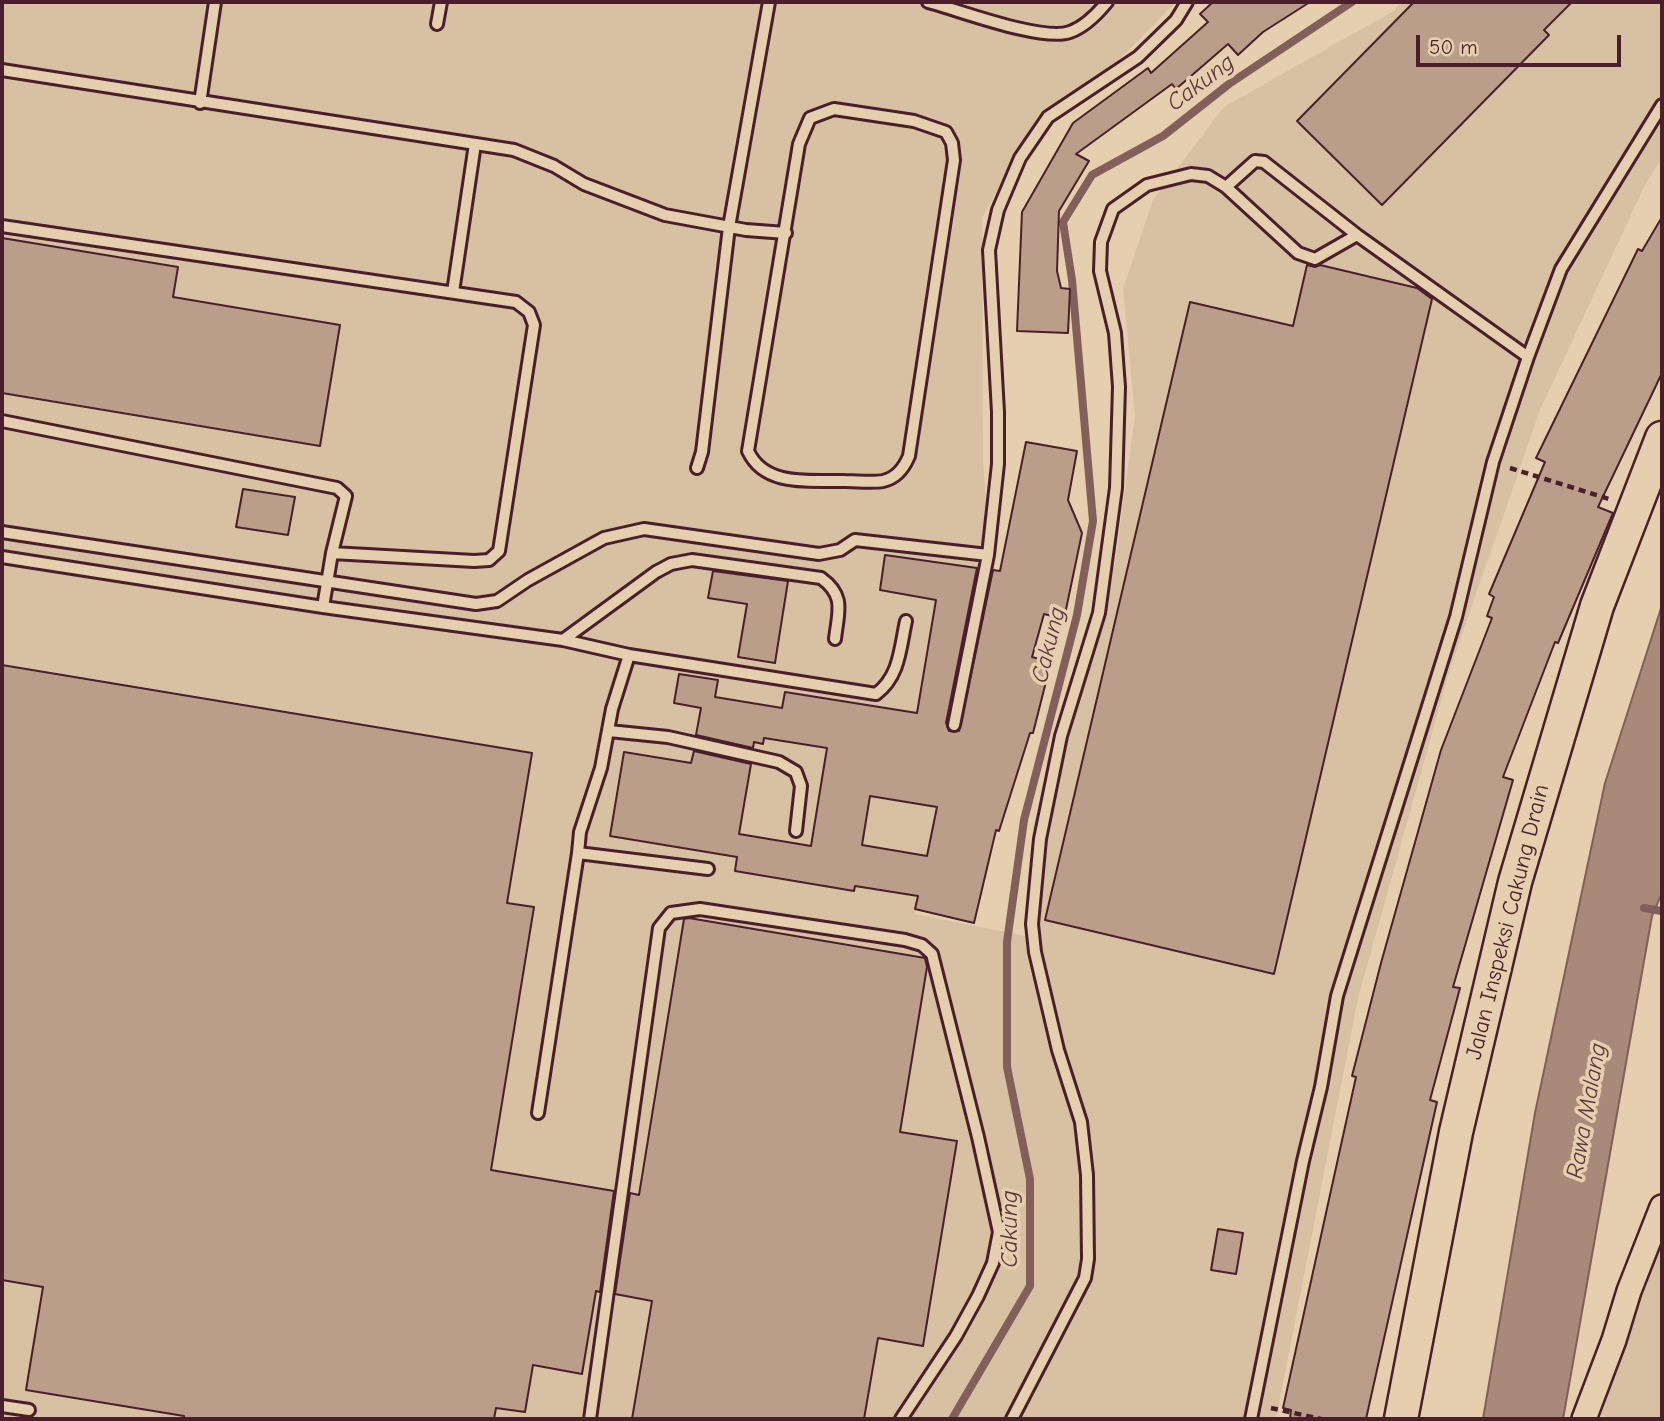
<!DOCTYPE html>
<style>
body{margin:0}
#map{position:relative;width:1664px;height:1421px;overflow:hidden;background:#e5cfae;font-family:"Comic Neue",sans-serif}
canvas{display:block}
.frame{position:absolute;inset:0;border:4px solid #4a1f2b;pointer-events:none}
.scale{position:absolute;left:1416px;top:35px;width:205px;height:32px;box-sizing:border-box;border:4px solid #4a1f2b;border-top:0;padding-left:9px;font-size:21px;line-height:24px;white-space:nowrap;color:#4a1f2b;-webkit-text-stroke:5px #e5cfae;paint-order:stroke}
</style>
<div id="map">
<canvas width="1664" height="1421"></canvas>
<div class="frame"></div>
<div class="scale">50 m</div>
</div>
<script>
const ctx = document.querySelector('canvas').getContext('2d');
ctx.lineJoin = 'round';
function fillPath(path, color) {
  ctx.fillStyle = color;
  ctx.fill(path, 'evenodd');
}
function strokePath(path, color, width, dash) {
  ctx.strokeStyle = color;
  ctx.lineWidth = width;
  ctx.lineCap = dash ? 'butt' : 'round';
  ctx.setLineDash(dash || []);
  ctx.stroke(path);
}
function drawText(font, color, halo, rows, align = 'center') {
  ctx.font = font + ' "Comic Neue",sans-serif';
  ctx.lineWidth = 7;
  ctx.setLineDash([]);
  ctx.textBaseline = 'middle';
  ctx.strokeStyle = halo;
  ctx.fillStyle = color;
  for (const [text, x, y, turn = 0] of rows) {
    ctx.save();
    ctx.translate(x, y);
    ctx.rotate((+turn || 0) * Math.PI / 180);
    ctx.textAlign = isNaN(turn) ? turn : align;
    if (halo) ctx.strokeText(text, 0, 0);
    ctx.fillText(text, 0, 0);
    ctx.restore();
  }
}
fillPath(new Path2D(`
 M2,2H1176L1110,69L1029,133L982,218L983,463L992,579L915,914L1030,937L1033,826L1115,563L1135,416L1123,288L1153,200L1224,107L1395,10L1400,2H1662V158L1645,185L1540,410L1450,669L1358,998L1276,1419H2Z
 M1662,1221V1419H1605L1606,1416L1591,1414Z`), '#d8c0a3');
const water = new Path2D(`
 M1662,605V893L1652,916L1563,1419H1483L1535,1113L1605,783Z`);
fillPath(water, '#a8897a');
strokePath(water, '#825f5a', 2);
strokePath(new Path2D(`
 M1644,908L1662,911
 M952,1419L1030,1286V1179L1007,1067V942L1024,820L1077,615L1093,521L1072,280L1063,222L1092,175L1163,136L1229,84L1352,2`), '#825f5a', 8);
const building = new Path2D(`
 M1213,2H1310L1263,32L1238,55L1228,44L1176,89L1172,84L1076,154L1089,161L1059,211L1057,271L1061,288L1070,289L1068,333L1017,331L1022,212L1073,123L1148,68L1151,73L1208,22L1200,14Z
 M1414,2H1572L1544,30L1549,35L1382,205L1297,121Z
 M1662,217V373L1598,507L1613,513L1558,643L1555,642L1503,777L1513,780L1453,987L1460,988L1430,1100L1437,1102L1366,1419H1290L1291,1410L1283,1408L1356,1077L1352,1076L1381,963L1441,750L1492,618L1487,616L1494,597L1489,594L1545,462L1536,458L1638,249L1642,251Z
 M2,238L178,267L173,297L340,325L320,446L2,393Z
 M1307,265L1315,267L1320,265L1417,288L1432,299L1274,974L1045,920L1190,302L1293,326Z
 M1026,442L1077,451L1068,500L1082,533L1064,619L1044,614L1032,657L1051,662L1033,733H1030L999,831L996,830L974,923L915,909L918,896L855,886L854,891L735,871L737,857L610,836L624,752L691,763L694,751L751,764L739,834L811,846L827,748L764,738L763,744L754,742L753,748L696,735L701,708L674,703L679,674L718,680L715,697L782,708L785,692L917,713L936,600L880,590L885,555L977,568L946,723L949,731H959L993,570L1000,571ZM870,796L937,807L927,856L862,845Z
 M243,489L295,497L288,535L236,527Z
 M713,571L788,581L775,663L738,657L747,604L708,598Z
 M2,665L532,753L507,903L534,907L491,1170L614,1191L600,1292L596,1291L582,1374L533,1365L525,1412L496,1408L494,1419H184V1416L26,1390L43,1287L2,1280Z
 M689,918L925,958L927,967L900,1132L957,1141L923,1346L878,1338L864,1419H632L652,1301L615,1294L630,1193L639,1195L684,919Z
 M1218,1229L1243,1233L1236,1274L1211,1270Z`);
fillPath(building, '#ba9e8a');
strokePath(building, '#4a1f2b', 2);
const lane = new Path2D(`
 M928,2C959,10 1042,42 1070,32C1084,27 1098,13 1107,2
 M437,24L441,2
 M2,70L514,150L554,166L584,184L665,215L746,230L786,233
 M200,103L215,2
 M834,109L914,121L946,132L952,143L954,160L909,456C904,468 897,478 883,481C872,483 857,481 845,481C812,480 765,488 748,451L799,144L810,118Z
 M2,226L516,302L529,312L534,325L499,551L489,560L474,561L332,553
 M1357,235L1528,357
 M453,292L475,144
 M2,421L337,488L346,496L332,553L323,607
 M697,468L702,452L729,227L769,2
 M2,532L476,604L497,601L528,580L604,538L644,529L819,554L840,550L855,540L988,555
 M2,557L323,607L563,640L656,572L671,564L692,560L821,578C846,596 838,612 835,639
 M563,640L629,655L876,694C900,676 900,648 906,621
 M954,725L988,555L998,464V412L989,250L998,210L1020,158L1048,117L1138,57L1176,20L1187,2
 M609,731L668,737L779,762L796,772L801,786L796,831
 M578,853L708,869
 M538,1113L578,853L580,832L601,768L612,709L629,655
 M2,1406L29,1410
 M590,1419L659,928L671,913L700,909L905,940L922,945L932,954L978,1137L999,1232L993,1263L978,1296L956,1336L901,1419
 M1012,1419L1085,1278L1088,1259L1087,1175L1081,1122L1058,1050L1035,952L1032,924L1040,839L1061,736L1099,613L1116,488L1119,387L1115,333L1100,271L1101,242L1113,209L1147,185L1191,174L1208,176L1226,187L1298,253L1315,259L1357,235L1264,162L1255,161L1226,187
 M1251,1419L1303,1161L1321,1087L1337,996L1456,617L1493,462L1528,357L1561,269L1662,105`);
const street = new Path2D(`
 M1584,1419L1614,1340L1629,1291L1662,1207`);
const secondary = new Path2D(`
 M1401,1419L1456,1132L1515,882L1597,606L1662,438`);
strokePath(lane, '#4a1f2b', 16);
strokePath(street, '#4a1f2b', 28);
strokePath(secondary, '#4a1f2b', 37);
strokePath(new Path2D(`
 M1510,468L1609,499
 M1271,1408L1321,1419`), '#4a1f2b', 4.5, [7, 5]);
strokePath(lane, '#e5cfae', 10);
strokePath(street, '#e5cfae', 23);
strokePath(secondary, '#e5cfae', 32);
drawText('23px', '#4a1f2b', '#e5cfae', [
 ["Jalan Inspeksi Cakung Drain",1508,922,-76]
]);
drawText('italic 24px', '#5d343b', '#e5cfae', [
 ["Cakung",1201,83,-37],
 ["Cakung",1049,645,-76],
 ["Rawa Malang",1587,1111,-80],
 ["Cakung",1010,1229,-90]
]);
</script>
